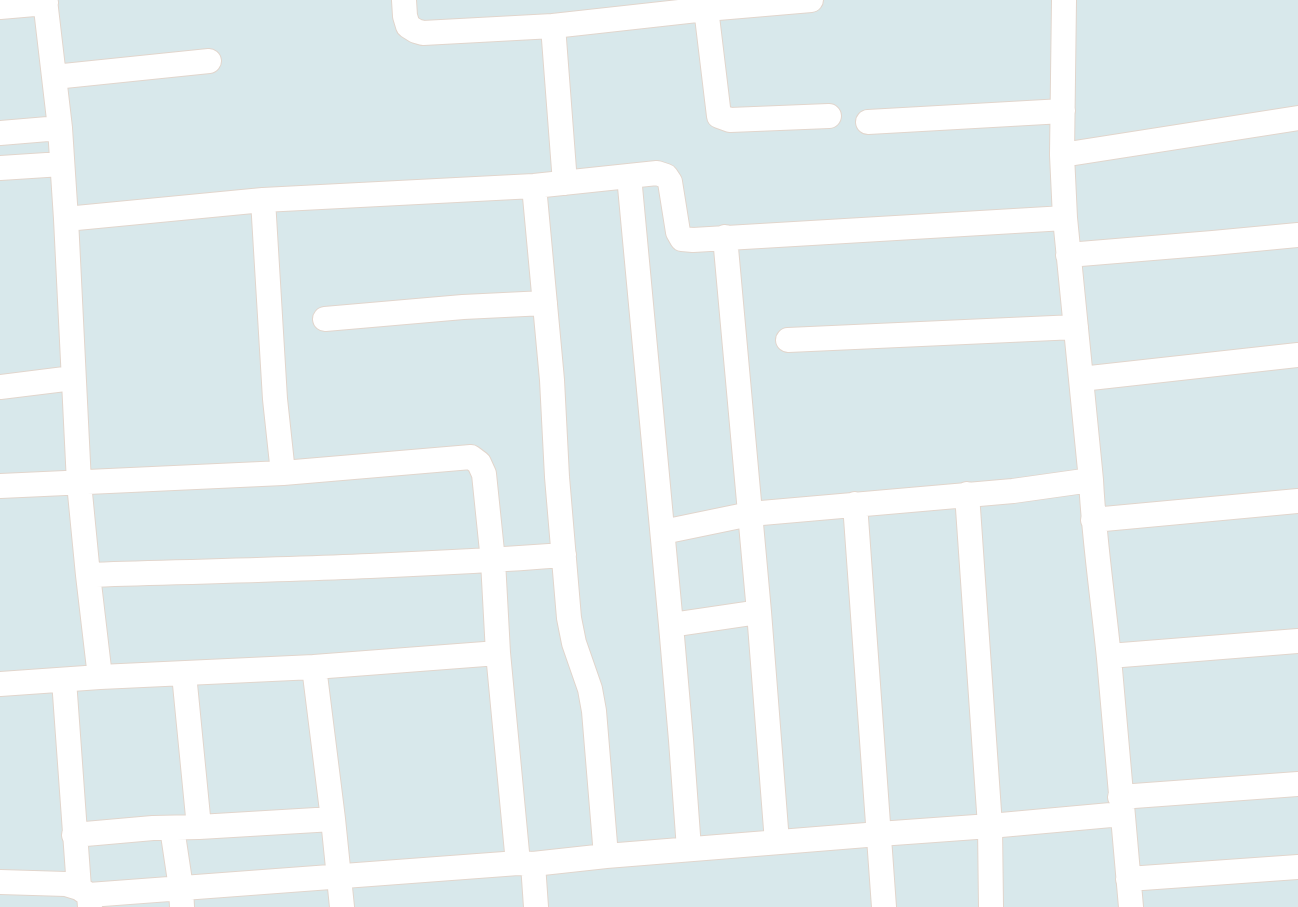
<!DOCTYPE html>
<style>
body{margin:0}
canvas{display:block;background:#d8e8eb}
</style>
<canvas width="1298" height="907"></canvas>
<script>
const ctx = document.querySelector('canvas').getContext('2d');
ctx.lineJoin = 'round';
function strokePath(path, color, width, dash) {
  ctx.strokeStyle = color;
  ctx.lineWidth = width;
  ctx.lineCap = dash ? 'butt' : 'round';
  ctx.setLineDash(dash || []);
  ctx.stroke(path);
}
const minor = new Path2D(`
 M404,0L405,16L408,26L416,31L423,33L553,26L565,183
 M705,0L719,116L730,120L829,116
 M1064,0L1062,155L1065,218L1091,480C1094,540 1103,598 1109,658C1116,741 1123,824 1131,907
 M0,7L46,3
 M553,26L706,9L811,0
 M54,77L209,61
 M868,122L1063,111
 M0,133L60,128
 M1062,155L1298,118
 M0,168L62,164
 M629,176L671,625
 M534,186L552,380L557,477L569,618L574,643L590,689L594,711L606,856
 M263,200L275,399L283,473
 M66,219L263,200L534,186L657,173L666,176L670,182L678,232L682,239L693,240L1065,218
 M725,237L759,612
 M1068,255L1213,243L1298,235
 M325,319L463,307L545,303
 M788,340L1076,327
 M1081,379L1298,355
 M0,387L73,378
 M0,486L283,473L471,457L479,463L484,474L493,561L498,653L518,863
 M967,494L990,826L991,907
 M855,504L884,907
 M1093,520L1298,501
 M663,532L750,514L1013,491L1091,480
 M88,575C246,570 406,567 564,555
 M1109,656L1298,641
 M314,667L498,653
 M184,674L199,827
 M100,677L314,667L333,819L342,907
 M64,680L79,888
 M0,684L100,677L88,575L79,483L66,219L60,128L45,0
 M1120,797L1298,784
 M172,828L181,888L182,907
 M74,835L153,828L199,827L333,819
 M689,849L681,740L671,625L759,612L777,842
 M533,864L536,907
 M1128,879L1298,867
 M0,882L66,884L79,888L89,895
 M90,907L89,895L518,863L533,864L606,856L879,834L990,826L1122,814`);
strokePath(minor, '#e2d6cd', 26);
strokePath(minor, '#fff', 24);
</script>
